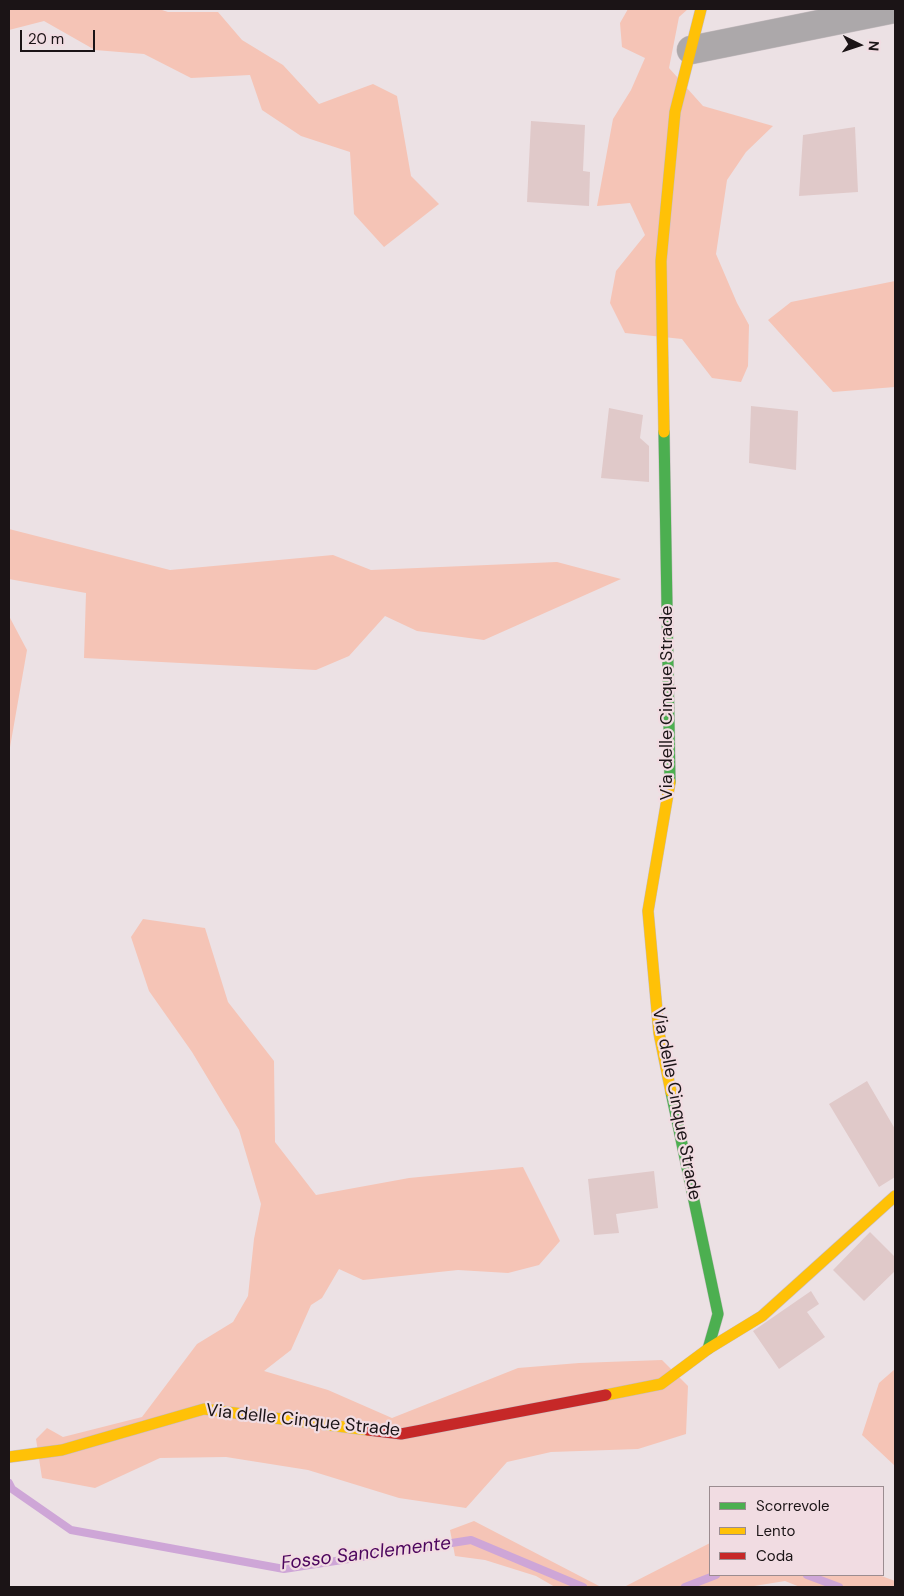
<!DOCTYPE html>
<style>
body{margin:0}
#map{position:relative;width:904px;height:1596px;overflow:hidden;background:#ece1e4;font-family:"DM Sans",sans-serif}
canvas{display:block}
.frame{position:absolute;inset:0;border:10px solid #1b1416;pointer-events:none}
.legend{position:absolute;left:709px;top:1486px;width:175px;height:90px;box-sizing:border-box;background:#f1dce2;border:1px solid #9b8c90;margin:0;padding:6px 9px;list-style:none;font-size:15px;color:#1b1416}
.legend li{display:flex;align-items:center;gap:10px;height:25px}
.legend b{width:25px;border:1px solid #9b8c90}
.north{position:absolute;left:834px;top:20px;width:50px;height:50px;-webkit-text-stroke:4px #f1dce2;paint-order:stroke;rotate:94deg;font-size:14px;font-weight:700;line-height:20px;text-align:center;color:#1b1416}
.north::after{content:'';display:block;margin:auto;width:18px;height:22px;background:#1b1416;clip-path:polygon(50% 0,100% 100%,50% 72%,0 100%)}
.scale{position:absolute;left:20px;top:30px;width:75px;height:22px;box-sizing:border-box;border:2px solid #1b1416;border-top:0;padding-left:6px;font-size:15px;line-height:18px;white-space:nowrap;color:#1b1416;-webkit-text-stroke:4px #f1dce2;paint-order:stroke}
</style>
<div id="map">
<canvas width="904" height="1596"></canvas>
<div class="frame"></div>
<ul class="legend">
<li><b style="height:6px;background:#4caf50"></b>Scorrevole</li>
<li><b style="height:6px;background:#ffc107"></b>Lento</li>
<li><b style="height:6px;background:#c62828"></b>Coda</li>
</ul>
<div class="north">N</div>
<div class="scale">20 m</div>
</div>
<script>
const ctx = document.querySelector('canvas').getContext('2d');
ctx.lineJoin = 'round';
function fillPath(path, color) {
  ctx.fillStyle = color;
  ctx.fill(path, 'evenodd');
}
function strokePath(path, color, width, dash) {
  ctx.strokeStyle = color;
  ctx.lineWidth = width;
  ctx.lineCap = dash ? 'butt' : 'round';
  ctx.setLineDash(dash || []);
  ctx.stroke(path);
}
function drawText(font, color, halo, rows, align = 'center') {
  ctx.font = font + ' "DM Sans",sans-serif';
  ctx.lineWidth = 4.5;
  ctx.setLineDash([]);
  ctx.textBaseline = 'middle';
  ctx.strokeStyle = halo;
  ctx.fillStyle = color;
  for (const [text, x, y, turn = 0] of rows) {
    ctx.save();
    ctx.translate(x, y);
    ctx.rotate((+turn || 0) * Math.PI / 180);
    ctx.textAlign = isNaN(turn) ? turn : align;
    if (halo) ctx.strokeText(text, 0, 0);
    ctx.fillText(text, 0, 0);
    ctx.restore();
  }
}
fillPath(new Path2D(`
 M9,9H159L168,12H218L242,40L283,65L319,104L373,84L397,96L411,176L439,204L384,247L354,214L350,152L301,136L262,110L250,75L191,78L144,54L95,50L44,21L9,30Z
 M628,9H688L679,17L669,68L703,106L773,126L746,152L727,180L716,254L737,303L749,325L748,366L741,382L712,378L682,339L625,333L610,303L616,271L645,235L630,203L597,206L613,119L631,90L645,58L622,47L620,23Z
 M895,281V387L833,392L768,320L791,302Z
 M9,529L170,570L333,555L371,570L557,562L621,579L484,640L417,631L385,616L349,656L316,670L84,658L86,593L9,579Z
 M9,616L27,650L9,753Z
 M143,919L205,928L228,1002L274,1061L275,1142L316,1195L409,1178L523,1167L560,1241L539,1265L508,1273L458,1270L363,1280L339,1269L322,1298L311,1305L291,1350L264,1371L328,1390L392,1418L518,1368L579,1363L662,1360L688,1386L686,1434L638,1449L551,1452L507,1462L466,1508L399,1498L308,1470L226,1457L160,1458L95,1488L42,1478L36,1439L47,1428L63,1437L142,1417L197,1344L233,1322L248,1296L254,1239L261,1204L239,1130L192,1052L149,991L131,937Z
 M895,1369V1466L862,1435L879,1383Z
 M474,1521L601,1587H555L536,1576L485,1560L455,1556L450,1530Z
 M710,1543V1575H879L895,1581V1587H800L785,1581L748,1587H624Z`), '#f5c4b6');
strokePath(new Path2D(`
 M9,1483L12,1489L71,1530L284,1569L471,1540L583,1587
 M807,1575L839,1587
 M685,1587L716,1575`), '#cea6d7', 8);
fillPath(new Path2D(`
 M531,121L585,125L583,171L590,172L589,206L527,202Z
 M855,127L858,192L799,196L803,135Z
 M751,406L798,411L796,470L749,463Z
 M609,408L643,415L640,438L649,446V482L601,478Z
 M867,1081L895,1129V1177L879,1187L829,1104Z
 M654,1171L658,1208L616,1214L619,1233L594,1235L588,1179Z
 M870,1232L895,1257V1271L864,1301L833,1270Z
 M811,1291L819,1304L807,1312L825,1337L779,1369L753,1331Z`), '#e0c9c9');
const street = new Path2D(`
 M691,50L894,9`);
const fast = new Path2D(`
 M664,432L670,782
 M671,1092L718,1314L708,1349`);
const slow = new Path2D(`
 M664,432L661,261L675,112L701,9
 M670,782L648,911L659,1033L671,1092
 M606,1395L661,1384L708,1349L762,1316L895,1196
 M9,1457L62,1450L204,1409L368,1430`);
const jam = new Path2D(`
 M368,1430L401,1434L606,1395`);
strokePath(street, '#c6bdc0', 29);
strokePath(fast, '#c6bdc0', 12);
strokePath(slow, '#c6bdc0', 12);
strokePath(jam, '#c6bdc0', 12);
strokePath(street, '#aca8aa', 28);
strokePath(fast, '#4caf50', 11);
strokePath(slow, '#ffc107', 11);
strokePath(jam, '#c62828', 11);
drawText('18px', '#1b1416', '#f1dce2', [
 ["Via delle Cinque Strade",667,703,-90],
 ["Via delle Cinque Strade",676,1104,79],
 ["Via delle Cinque Strade",303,1421,6]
]);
drawText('italic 19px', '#4c055d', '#f1dce2', [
 ["Fosso Sanclemente",366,1554,-7]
]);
</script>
